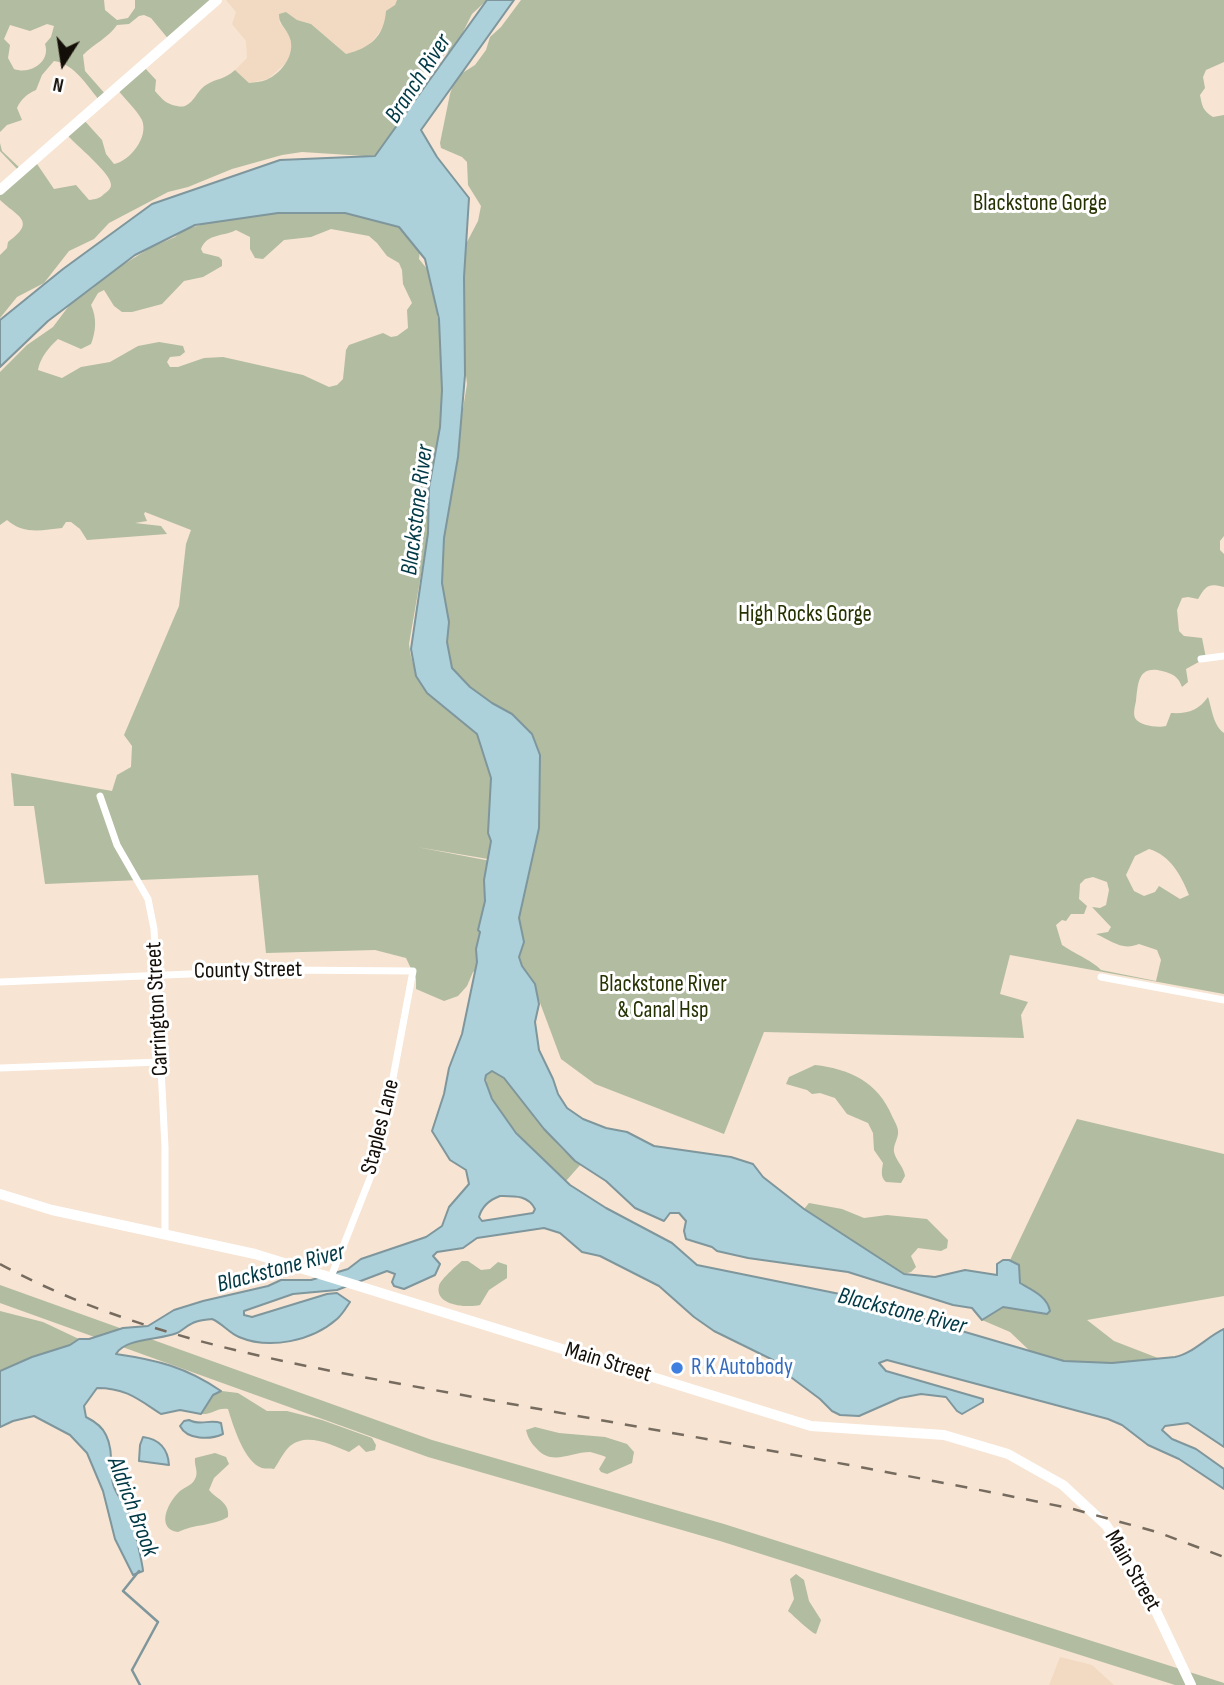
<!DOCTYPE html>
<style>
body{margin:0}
#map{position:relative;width:1224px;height:1685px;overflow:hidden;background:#f7e4d2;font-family:"Sofia Sans Condensed",sans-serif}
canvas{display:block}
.north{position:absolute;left:28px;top:28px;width:70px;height:70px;-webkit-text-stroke:5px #fff;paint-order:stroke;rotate:192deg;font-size:19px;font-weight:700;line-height:28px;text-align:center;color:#140e08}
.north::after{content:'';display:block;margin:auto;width:24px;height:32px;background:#140e08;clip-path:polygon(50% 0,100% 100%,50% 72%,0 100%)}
</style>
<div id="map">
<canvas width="1224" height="1685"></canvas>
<div class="north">N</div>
</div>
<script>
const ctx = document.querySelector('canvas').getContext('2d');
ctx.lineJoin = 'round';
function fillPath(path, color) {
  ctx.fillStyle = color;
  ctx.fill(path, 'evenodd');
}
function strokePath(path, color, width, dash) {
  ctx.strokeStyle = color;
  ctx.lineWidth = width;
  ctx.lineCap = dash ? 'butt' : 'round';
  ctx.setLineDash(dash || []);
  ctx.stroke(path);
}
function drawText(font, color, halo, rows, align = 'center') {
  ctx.font = font + ' "Sofia Sans Condensed",sans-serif';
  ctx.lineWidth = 6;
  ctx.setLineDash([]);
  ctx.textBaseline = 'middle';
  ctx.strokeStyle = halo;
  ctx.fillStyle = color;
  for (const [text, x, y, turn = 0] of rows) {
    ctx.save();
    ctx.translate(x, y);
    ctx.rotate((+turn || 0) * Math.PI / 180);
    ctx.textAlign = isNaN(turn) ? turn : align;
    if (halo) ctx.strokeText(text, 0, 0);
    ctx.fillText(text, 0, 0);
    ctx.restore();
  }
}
fillPath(new Path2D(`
 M226,0H397L385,25L367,48L346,54L311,24L297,20L286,12L279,22L290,36L292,51L287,62L268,79L249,83L235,70L247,58L246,41L232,24L236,12Z
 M1060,1657L1092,1665L1114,1685H1049Z`), '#f2dac2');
fillPath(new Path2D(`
 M0,0H104L105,10L117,20L128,18L135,8V0H218L170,41L151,18L144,15L139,16L129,24L117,25C109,37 94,44 83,55L85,71L107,96L100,101C87,86 75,64 54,61L42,75L36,90C27,94 21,99 17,108L22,120L7,125L0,132ZM47,24L54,26L51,37L45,44C51,62 30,75 14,69L8,58L10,45L4,39L10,25L30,31Z
 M397,0H487L472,14L455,48L436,60L421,75L415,84L400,136L375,155L365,156L302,152L282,155L232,169L188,187L168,192L109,223L94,239L69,251L44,283L17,297L0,318V255L7,248L8,242C37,221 18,217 0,200V191L20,172L0,151V143L2,151L22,170L35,161L54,189L76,185L89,200C96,199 99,199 104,194C107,192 111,189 111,185C112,174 75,144 66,134L83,119L102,140L106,154L114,164C130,161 149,137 142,120C137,110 124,98 117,89L144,67L156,80L155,91C163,100 166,104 177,106C192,110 195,92 206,85C217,78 224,80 235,70L249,83C254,82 261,82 266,80C283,73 298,51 288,34C284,26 279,24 279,14L286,12L297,20L311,24L346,54C370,48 384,37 386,11L395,5Z
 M521,0H1224V62L1206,70L1203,77L1205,88L1200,95C1202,106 1203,111 1213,117L1224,115V536L1220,541V550L1224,554V587C1209,583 1206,585 1198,599L1188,597L1182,598L1177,610L1179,631L1184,636L1202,638L1206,658L1186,669L1188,682L1182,687C1178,676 1173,674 1162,671C1138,665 1138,683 1136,701C1135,706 1133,713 1135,718C1140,726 1158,728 1166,726L1171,713C1188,714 1199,710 1208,697C1212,709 1213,725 1224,733V994L1010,955L1000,994L1028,1002L1021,1015L1024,1038L764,1032L724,1134L595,1084L561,1059L530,976L507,949L533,808L450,687L432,600L467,384L462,342V262L467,242L478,221L481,206L468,185L467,162L462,157L441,148L440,143L450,94L456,77L475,65L486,50L490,37L501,27ZM1149,849C1170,855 1181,875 1189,895L1180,899L1159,886L1155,892L1144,896L1134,891L1126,875L1135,856ZM1093,877L1107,882L1109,890L1106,905L1100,908L1092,907L1111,927L1108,932L1096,934C1112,941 1122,951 1139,944L1157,950L1161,960L1156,981L1101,970C1096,963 1072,952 1062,945L1056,925L1062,920L1066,921L1071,914H1084L1087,906L1079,899L1080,884L1085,879Z
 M339,209L397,219L420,250L419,259L432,275L438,292L437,316L444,337V423L436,461L427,540L409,644C414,695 453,711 491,737L493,821L488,859L417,847L501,863L491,961L473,972L467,986L458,996L444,1001L416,989V979L406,958L375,950L266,953L258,875L45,884L34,806H14L11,773L112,791L117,775L131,767L132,746L124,735L179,606L186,544L191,530L145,512L144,514L147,521L135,523L161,526L167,534L87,540L80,529L71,522H66L62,528C42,530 24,535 7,520L0,525V372L27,345L53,327L71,303L93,288L108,274L150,248L175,237L183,230L221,219L268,212ZM331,229L369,236L377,243L387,256L399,263L402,270L403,284L412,303L407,310L408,328L397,336L391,337L383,333L349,345L346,350L343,379L337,385L329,387L303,375L223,357L204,358L178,367H170L167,362L170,357L180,356L185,352L183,346L159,342L138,346L110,362L81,367L62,378L38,370C40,358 49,347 58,339L81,349L91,344C96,331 97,318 91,305L98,293L104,290L114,306L122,312H132L162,304L184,281L203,277L222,266V260L219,257L203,253L201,249C207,233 223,237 236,230L250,237V249L255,258L263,259L284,240L311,237Z
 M815,1065C850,1069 878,1082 892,1116C894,1120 898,1127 898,1131C899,1138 893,1144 894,1152C896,1161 904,1167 905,1176L901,1183L886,1182C880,1177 882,1170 883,1163L874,1150L873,1133L868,1123L847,1114L835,1098L820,1093L812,1094L807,1090L786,1084L789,1077Z
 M492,1071C521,1082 547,1146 581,1164L566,1181C543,1159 485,1109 486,1075Z
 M1077,1119L1224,1154V1296L1087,1320L1114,1341L1158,1358L1112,1363L1064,1361L1030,1351L1010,1332L982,1320L986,1318L983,1317Z
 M809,1203L842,1209L864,1218L887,1215L927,1219L948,1240L947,1248L941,1251L918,1248L911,1256L916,1267L911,1272L904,1274L804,1209Z
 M462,1261H468L481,1270L490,1269L498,1262L507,1265V1278L489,1290L480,1305C468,1308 434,1306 439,1286C440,1280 457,1265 462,1261Z
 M0,1285L432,1440L724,1524L1224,1683V1685H1175L720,1541L428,1457L0,1303Z
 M0,1311L43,1322L79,1339L70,1345L32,1357L0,1371Z
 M222,1391L238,1393L267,1411H287L322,1420L372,1438L376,1445L375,1450L366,1452L359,1445L349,1452C331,1445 308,1432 290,1446C284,1451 279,1462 274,1469C270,1468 266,1469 262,1468C244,1462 233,1425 228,1409C217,1407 212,1415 201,1414L213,1395Z
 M535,1427L559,1433L605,1437L627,1444L634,1452L632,1463L607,1474L601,1472L599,1469L606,1457C601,1455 595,1453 590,1452C571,1452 552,1466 537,1449C531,1443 528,1438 526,1430Z
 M215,1453L226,1457L229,1464L214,1478L209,1490C216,1499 230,1502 228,1517C213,1526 194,1524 178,1532C156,1529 167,1504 178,1493C183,1487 191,1487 195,1479C199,1472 194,1466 195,1458Z
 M796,1574L804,1580L809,1601L821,1620L816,1634C811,1633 793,1615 788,1611L794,1599L790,1579Z`), '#b1bca0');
const water = new Path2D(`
 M487,0H514L421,130L437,157L469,198L464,277L465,375L458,457L444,538L442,583L449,622L447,642L452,668L470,687L492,703L512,714L532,734L540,755L539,828L519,918L524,942L519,957L522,966L535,984L539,1004L535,1022L539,1050L553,1079L558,1094L567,1108L583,1119L606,1128L627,1132L654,1146L731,1157L753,1164L763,1177L804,1209L904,1274L935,1277L965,1270L997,1275V1264L1003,1260H1009L1019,1265L1020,1283C1032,1290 1047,1296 1050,1311L1047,1314L1003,1307L982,1320L972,1308L953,1305L848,1272L748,1258L717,1251L712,1247L686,1239L684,1231L686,1221L679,1213H670L664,1221L635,1208L606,1181L575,1161L544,1129L504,1078L492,1071L486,1075L485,1080L492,1099L516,1133L570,1185L606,1208L672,1243L697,1265L889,1304L931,1322L1064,1361L1112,1363L1175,1357C1192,1354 1207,1337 1224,1329V1447L1188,1423L1165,1426L1162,1430L1172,1439L1196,1449L1224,1469V1489L1179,1459L1148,1445L1122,1425L1108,1419L887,1360L879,1363L886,1371L983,1399V1402L962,1414L957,1411L946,1397L921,1394L900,1398L859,1416L840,1415L832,1411L820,1399L780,1369L773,1360L714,1331L694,1317L659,1286L600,1256L582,1252L560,1233L544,1228L477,1238L463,1248L437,1252L433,1256L440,1264L435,1275L404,1289L394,1286L392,1282L395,1274L387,1271L337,1290L293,1294L244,1311V1315L252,1317L327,1294L337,1293L350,1302C346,1308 342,1315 337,1319C312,1341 270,1350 239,1337C229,1333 222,1323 212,1319C205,1320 197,1320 191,1324C186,1326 182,1331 177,1333C160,1340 125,1338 116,1354C157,1360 186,1367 221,1391L213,1395L201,1414L180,1410L161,1414C138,1399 126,1388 97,1388L84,1406L86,1417C94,1421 102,1426 106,1435C114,1451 109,1467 113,1484C116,1496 127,1506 131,1518C134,1525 143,1567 143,1571L133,1575L115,1539L103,1491L87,1453L70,1435L34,1416L13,1421L0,1427V1371L32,1357L70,1345L79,1339H89L123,1328L148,1326L174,1310L203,1301L268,1286L281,1280H311L348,1269L361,1259L426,1237L442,1226L449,1207L469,1184L466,1170L450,1160L432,1131L444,1094L449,1068L462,1034L477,962L476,949L480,932L478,930L485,901L484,880L491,841L488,833L491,778L477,734L427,693L416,676L411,649L428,533L429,488L440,427L442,390L439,319L425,259L399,227L345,213H278L195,225L135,255L48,321L0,367V320L63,269L152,204L280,160L375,156ZM500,1196C514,1196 528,1195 535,1209L533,1213L482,1221L479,1217C482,1206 489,1200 500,1196Z
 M189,1420C200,1426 210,1419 221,1423L223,1434C210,1440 187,1440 180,1426L184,1421Z
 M143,1437C159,1439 168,1449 169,1465L139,1461L140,1445Z`);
fillPath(water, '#acd1db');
strokePath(water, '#7e969c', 2);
strokePath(new Path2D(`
 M139,1571L123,1591L158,1622L132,1670L140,1685`), '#7e969c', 2.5);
strokePath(new Path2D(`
 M1201,659L1224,656
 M100,796L117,845L148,899L154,929L165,1147V1234
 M1101,977L1224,1000
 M0,982L285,970L413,971L378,1158L331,1277
 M0,1068L160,1062`), '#fff', 7);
strokePath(new Path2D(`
 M0,190L217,0
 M0,1194L52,1210L255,1254L811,1426L944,1435L1008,1454L1063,1485L1106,1525L1138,1573L1191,1685`), '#fff', 10);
strokePath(new Path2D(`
 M0,1264C147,1344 321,1369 484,1399C680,1435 878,1468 1073,1509L1157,1532L1224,1557`), '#766b5f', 2.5, [12, 12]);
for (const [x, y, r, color] of [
 [677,1368,7,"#3f7fe0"]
]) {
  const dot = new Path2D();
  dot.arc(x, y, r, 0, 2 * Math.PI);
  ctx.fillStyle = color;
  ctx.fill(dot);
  strokePath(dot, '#fff', 2.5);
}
drawText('23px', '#253201', '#fff', [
 ["Blackstone Gorge",1040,204],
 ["High Rocks Gorge",805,615],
 ["Blackstone River",663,985],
 ["& Canal Hsp",663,1011]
]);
drawText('23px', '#140e08', '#fff', [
 ["County Street",248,971,-1],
 ["Carrington Street",158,1009,-93],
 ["Staples Lane",381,1127,-76],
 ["Main Street",608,1363,17],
 ["Main Street",1132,1571,60]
]);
drawText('23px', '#366cbe', '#fff', [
 ["R K Autobody",691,1368]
], 'left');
drawText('italic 24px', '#003945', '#fff', [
 ["Branch River",419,79,-57],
 ["Blackstone River",418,510,-83],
 ["Blackstone River",281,1269,-15],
 ["Blackstone River",902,1312,14],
 ["Aldrich Brook",132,1507,69]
]);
</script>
